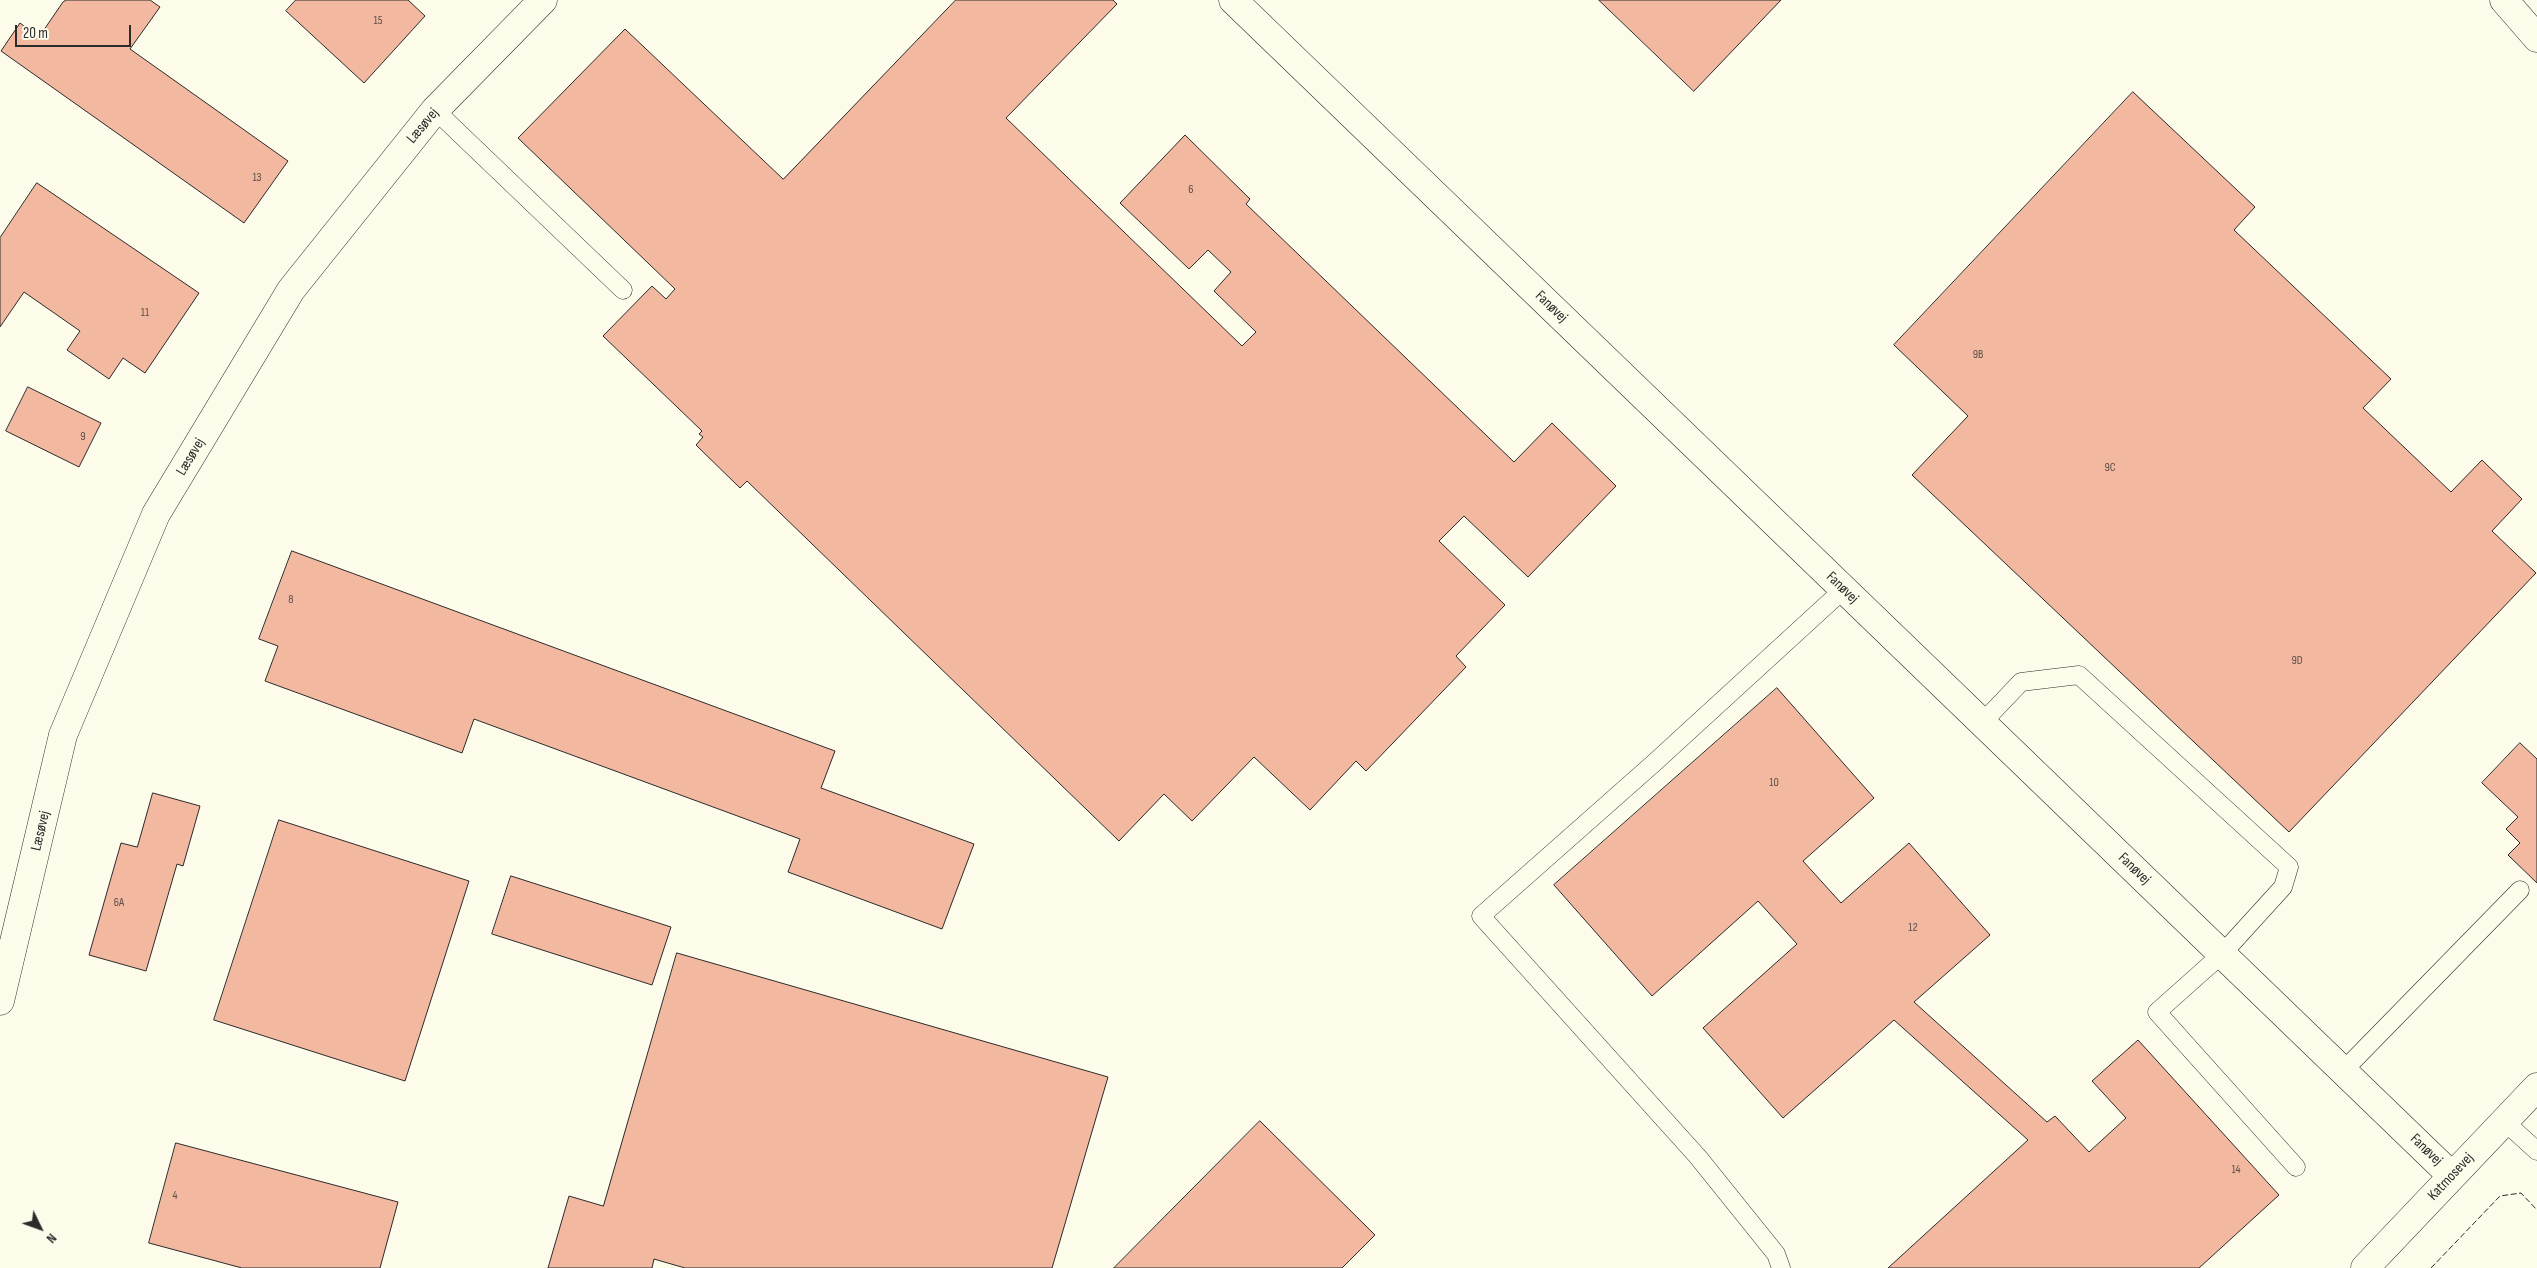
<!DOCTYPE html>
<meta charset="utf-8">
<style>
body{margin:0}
#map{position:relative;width:2537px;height:1268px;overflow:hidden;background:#fdfbea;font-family:"Sofia Sans Condensed",sans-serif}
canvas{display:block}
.north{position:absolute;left:15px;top:1203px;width:50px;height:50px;-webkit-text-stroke:4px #fdfbea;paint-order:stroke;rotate:132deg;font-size:14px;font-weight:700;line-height:20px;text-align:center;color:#2b2b2b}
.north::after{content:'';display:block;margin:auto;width:18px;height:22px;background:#2b2b2b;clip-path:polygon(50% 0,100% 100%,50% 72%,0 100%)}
.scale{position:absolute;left:15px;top:25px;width:116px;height:22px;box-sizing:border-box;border:2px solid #2b2b2b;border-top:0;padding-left:6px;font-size:15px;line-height:18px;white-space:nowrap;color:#2b2b2b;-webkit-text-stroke:4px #fdfbea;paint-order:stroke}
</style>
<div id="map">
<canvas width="2537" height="1268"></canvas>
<div class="north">N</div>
<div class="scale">20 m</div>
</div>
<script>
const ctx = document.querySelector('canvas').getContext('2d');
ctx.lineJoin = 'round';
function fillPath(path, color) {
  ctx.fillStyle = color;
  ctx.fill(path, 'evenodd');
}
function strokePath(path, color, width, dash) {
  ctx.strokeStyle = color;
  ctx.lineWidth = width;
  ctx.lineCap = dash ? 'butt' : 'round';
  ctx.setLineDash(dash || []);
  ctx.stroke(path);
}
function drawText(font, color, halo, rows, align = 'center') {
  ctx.font = font + ' "Sofia Sans Condensed",sans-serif';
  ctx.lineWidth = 4;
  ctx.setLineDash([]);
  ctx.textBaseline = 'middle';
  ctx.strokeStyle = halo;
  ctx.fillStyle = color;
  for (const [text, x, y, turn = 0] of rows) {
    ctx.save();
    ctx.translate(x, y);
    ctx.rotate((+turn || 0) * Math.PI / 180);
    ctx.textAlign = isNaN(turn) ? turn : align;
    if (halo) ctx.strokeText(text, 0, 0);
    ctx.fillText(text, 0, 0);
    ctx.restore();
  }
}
const building = new Path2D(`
 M67,0H150L160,7L130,49L288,161L244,223L1,51L20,23L39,37L63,2Z
 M296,0H408L425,16L364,83L286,11Z
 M956,0H1113L1117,4L1006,118L1242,346L1256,332L1214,291L1231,272L1208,250L1189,269L1120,203L1185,135L1250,199L1246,204L1514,462L1552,423L1616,486L1528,577L1464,516L1439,541L1505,605L1456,656L1466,667L1366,771L1356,761L1310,810L1254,757L1192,821L1164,794L1119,841L747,481L740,488L696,445L703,437L699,434L702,431L603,336L652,286L666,299L675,289L518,138L625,29L783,179Z
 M1599,0H1781L1694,91Z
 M2133,92L2255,207L2234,230L2391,379L2363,408L2451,492L2482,460L2522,499L2492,531L2536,573L2289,832L1912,475L1968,416L1894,345Z
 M37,183L199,293L145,373L123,358L109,379L67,350L80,331L24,292L0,327V238Z
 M28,387L101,423L79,467L6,431Z
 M292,551L835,751L821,788L974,844L942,929L788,872L800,839L474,719L462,753L265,681L278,646L259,639Z
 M1777,688L1874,798L1803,861L1841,903L1909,843L1990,935L1914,1002L2047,1122L2055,1116L2089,1152L2126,1118L2092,1081L2138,1040L2279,1195L2199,1268H1888L2028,1140L1894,1020L1783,1118L1703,1028L1797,944L1758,901L1652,996L1554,885Z
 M2520,743L2537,759V883L2508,855L2520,843L2506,829L2518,817L2482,783Z
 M153,793L200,806L183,866L177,864L146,971L89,955L121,843L137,847Z
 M279,820L469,881L405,1081L214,1020Z
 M511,876L671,927L652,985L492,934Z
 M677,953L1108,1077L1052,1268H685L654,1259L652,1268H548L569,1196L603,1206Z
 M1260,1121L1375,1235L1342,1268H1114Z
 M176,1143L398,1202L380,1268H242L149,1243Z`);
fillPath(building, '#f2b8a0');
strokePath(building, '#2b2b2b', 1);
const lane = new Path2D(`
 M435,110L623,290
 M1982,723L2021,682L2079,675L2289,867L2283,887L2222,954L2157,1012L2296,1167
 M2343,1071L2520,890
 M2504,1121L2537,1151
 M1781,1268L1776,1254L1698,1157L1481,916L1654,763L1844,589`);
const street = new Path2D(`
 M1233,0L2452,1176
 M0,1001L63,735L156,514L291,290L435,110L543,0
 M2365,1268L2537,1087`);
const primary = new Path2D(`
 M2504,0L2537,38`);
strokePath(lane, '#2b2b2b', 19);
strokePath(street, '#2b2b2b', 29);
strokePath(primary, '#2b2b2b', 29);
strokePath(lane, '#fdfbea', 18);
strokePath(street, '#fdfbea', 28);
strokePath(primary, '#fdfbea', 28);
strokePath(new Path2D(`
 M2431,1268L2500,1196L2521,1193L2537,1210`), '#2b2b2b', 1, [6, 2.5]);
drawText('12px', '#5d4e48', null, [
 ["15",378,21],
 ["13",257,178],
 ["6",1191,190],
 ["11",145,313],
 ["9B",1978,355],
 ["9",83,437],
 ["9C",2110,468],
 ["8",291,600],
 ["9D",2297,661],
 ["10",1774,783],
 ["6A",119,903],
 ["12",1913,928],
 ["14",2236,1170],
 ["4",175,1196]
]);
drawText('15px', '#2b2b2b', '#fdfbea', [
 ["Læsøvej",423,126,-50],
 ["Fanøvej",1551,307,44],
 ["Læsøvej",191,457,-59],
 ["Fanøvej",1842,588,44],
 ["Læsøvej",41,831,-77],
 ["Fanøvej",2134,869,44],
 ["Fanøvej",2426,1150,44],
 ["Katmosevej",2451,1177,-47]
]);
</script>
